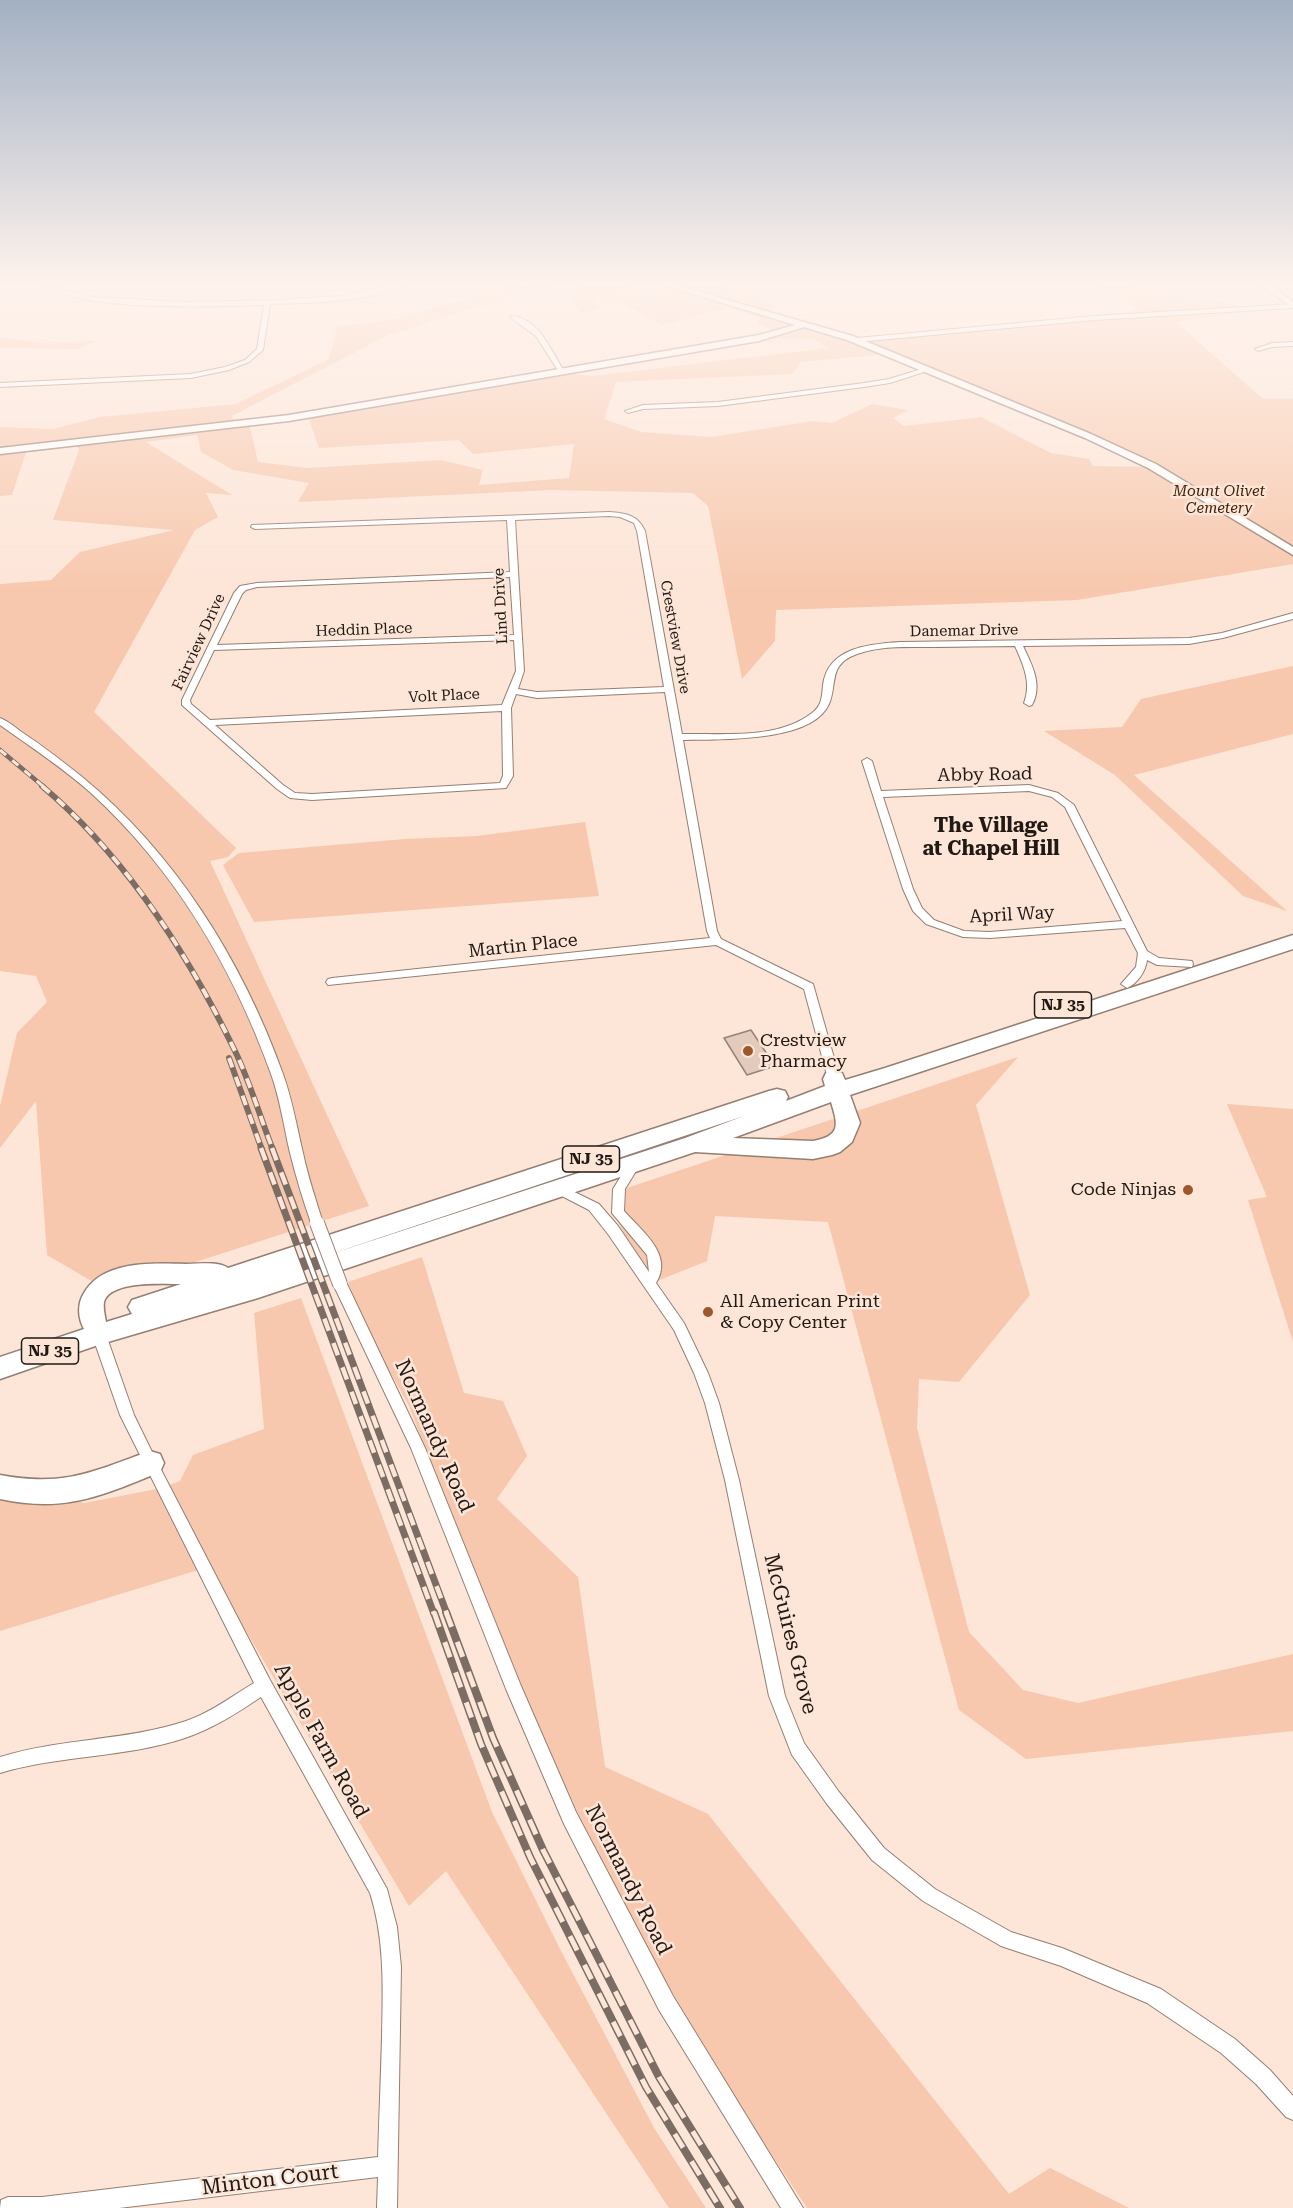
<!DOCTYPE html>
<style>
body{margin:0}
canvas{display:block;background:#fde5d7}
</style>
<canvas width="1293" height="2208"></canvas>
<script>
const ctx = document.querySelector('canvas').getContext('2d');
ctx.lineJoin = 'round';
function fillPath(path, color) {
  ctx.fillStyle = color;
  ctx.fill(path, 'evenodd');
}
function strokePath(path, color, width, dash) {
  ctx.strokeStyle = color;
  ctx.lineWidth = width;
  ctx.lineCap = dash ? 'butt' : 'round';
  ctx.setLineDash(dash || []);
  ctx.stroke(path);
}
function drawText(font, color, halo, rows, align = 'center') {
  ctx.font = font + ' "Roboto Serif",serif';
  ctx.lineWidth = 5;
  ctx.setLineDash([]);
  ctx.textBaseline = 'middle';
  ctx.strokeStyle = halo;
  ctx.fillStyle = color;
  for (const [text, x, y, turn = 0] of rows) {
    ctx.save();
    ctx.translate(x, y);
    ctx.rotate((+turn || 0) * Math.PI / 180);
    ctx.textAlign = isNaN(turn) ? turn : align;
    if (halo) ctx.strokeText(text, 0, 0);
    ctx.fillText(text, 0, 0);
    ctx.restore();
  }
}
fillPath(new Path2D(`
 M522,283L571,290L590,283H633L622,291L641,299L681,288L668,283H730L719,286L766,300L775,308L769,312L849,339L1073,323L1136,310L1123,295L1107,291L1095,283H1127L1130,289L1164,297L1207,299L1257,310L1176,322L1263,399H1293V564L1077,600L776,610L775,641L742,679L708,506L693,493L552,490L298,502L309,483L233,470L201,452L197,435L146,442L232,495L206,493L218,517L195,530L94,712L236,848L228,857L210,861L369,1206L121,1286L95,1283L47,1255L36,1101L0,1148V1106L17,1033L47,1002L36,976L0,971V584L51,580L80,552L174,530L53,520L79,450L76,444L27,449L12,495L0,496V427L53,429L100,417L236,404L329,359L337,327L397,319ZM532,290L566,295L581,314L600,308L595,298L619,301L661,325L728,308L760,319L757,324L777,332L771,338L813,339L828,348L592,376L555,372L307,414L319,448L459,440L473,454L574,444L569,478L479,485L483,470L441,460L307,468L258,462L249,422L235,424L232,416L388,335ZM888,354L1150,467L1093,466L1089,459L1051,453L981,417L904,426L893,418L908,410L872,404L832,423L813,421L711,437L641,432L604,419L616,382L792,374L801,362Z
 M0,337L42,343L97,341L78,349L0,348Z
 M1293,666V734L1134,775L1287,911L1243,896L1115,775L1044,731L1122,727L1141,699Z
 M585,822L599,896L254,922L223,865L239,853L405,839L477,836Z
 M1018,1057L976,1105L1030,1295L959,1382L919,1379L917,1428L969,1632L1023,1690L1078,1703L1293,1654V1731L1026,1759L959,1710L828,1222L715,1216L707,1261L652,1283L619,1224L624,1189Z
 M1227,1104L1293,1109V1342L1248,1200L1267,1197Z
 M422,1257L464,1393L503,1401L527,1456L497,1499L578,1577L605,1767L708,1814L1009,2194L1050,2168L1129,2208H807L760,2137L664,1979L577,1811L519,1681L454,1523L409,1406L367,1331L348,1282Z
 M301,1298L492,1812L559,1947L654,2128L706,2208H669L446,1871L409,1906L208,1567L0,1631V1486L84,1503L162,1488L180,1481L193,1455L264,1429L254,1313Z`), '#f7c8ad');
const building = new Path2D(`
 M751,1030L775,1066L747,1075L724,1038Z`);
fillPath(building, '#e2cabc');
strokePath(building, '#988275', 1.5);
const street = new Path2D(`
 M42,283H49L63,291L93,297L185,302L282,300L343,296L400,283H408C376,302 307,303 270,304L263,350L249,362L229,370L191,378L0,387V383L191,374L225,367L245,360L257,349L264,305C214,306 79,313 42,283Z
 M1293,304V308L1094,320L857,342L854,340L857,338L1094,316Z
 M511,316C539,317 551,351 564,371L563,372H559L536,336L511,318Z
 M1293,342V346L1272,347L1258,351L1255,349L1272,343Z
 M925,368L927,369V371L890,383L864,387L718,406L643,409L628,413L625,411L643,405L718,402L864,383L889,379Z
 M609,512C626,513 638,515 645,531L682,734C723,733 777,740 812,713C822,706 822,696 823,685C828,647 870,644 900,642L1189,638L1222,633L1293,613V619L1223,638L1189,644L1023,646C1032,665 1043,685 1032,705L1029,706L1024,703C1032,683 1023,664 1015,646C987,646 959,647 932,647C905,647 875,645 850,657C829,668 837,686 829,704C812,743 718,739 683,740L717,931L721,939L813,984L840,1079L838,1082L834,1083L828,1079L804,989L716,945L328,985L326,982L328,979L332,978L710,938L707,931L665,692L537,698L516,694L511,708L513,776L506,788L312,800L290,798L277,789L182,705V700L234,593L240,586L257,583L510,572L507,520L255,529L251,527L252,525ZM609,516L620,517L634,523L637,531L664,687L537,692L518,689L524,671L515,520ZM510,577L514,635L217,645L242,594L246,590L257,587ZM514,640L516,671L502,705L210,720L191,704L190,700L214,650ZM502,711L503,776L500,783L312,794L295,793L283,785L215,725Z
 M0,718C8,721 16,728 23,733C43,746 62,761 81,776C175,853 242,960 283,1074C292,1099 297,1127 303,1153C308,1177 316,1200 323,1223L322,1227H312L311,1223C303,1200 296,1177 290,1153C284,1127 280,1099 271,1074C233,968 174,869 91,793C63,768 31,747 0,725Z
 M867,758L872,761L881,791L1029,785L1058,793L1074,805L1147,951L1159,958L1192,961L1193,964L1192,967L1157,965L1147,960C1146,971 1137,984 1127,988L1121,984L1136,967L1138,953L1125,928L990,938L963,937L926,924L913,911L903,889L862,761ZM1029,791L1052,797L1065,807L1122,921L990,932L964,931L934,920L922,908L913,889L883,797Z
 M635,1158L639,1160L641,1163L625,1189L624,1211C642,1231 674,1255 656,1283L684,1323L708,1373L719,1403L739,1480L785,1696L804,1743L839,1792L884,1848L935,1889L1011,1932L1062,1948L1161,1989L1235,2039L1270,2070L1293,2096V2120L1286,2117L1256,2084L1221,2053L1147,2003L1061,1966L1001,1946L923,1901L872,1860L827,1804L792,1755L769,1696L725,1480L705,1403L694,1373L674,1330L608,1234L589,1210L554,1192L552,1189L554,1186L558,1184L599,1204L618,1226L649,1272L647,1255L612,1213L613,1189L631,1160Z
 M340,1279L345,1280L347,1284L425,1448L521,1686L576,1812L673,1996L803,2208H781L659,2010L564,1824L506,1689L411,1448L333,1284L335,1280Z
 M97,1323L102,1325L104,1329L134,1415L155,1458L270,1680L387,1889L397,1927L401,1967L397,2208H377L378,2177L119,2208H0L1,2200L8,2197H42L378,2157C379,2117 381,2078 382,2038C383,1989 385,1940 370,1893L261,1697C237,1713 212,1729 185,1738C125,1758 60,1755 0,1773V1757C61,1738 126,1741 186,1721C210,1713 232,1696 254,1683L120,1415L90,1329L92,1325Z`);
const secondary = new Path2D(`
 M657,283H668L853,336L1091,434L1156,464L1293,547V555L1148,468L1085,438L847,340L804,327L759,341L289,421L0,454V448L289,415L759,335L795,325Z
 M1259,283H1268L1293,302V308Z`);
const highway = new Path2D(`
 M1293,935V949L850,1095L860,1123L852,1142L840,1152L832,1155L813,1159L695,1152L258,1298L101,1344L0,1379V1357L84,1329C78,1318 77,1304 84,1293C103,1260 153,1263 186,1264C200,1264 217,1261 228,1268L769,1091L777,1089L785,1091L788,1097L786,1101L825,1086L823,1079L826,1073L834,1071L842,1073L845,1080L885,1068ZM831,1102C838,1125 841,1136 813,1141L733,1138ZM744,1116L685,1138L319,1258ZM181,1284L132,1300L128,1307L132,1314L106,1322C105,1316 103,1308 104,1302C110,1280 164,1284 181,1284Z
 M150,1451L160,1454L164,1463L160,1472C101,1496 65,1513 0,1499V1475C64,1487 92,1472 150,1451Z`);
strokePath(street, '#957f72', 2);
strokePath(secondary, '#957f72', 3);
strokePath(highway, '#957f72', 3);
fillPath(street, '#fff');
fillPath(secondary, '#fff');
fillPath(highway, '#fff');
const railFar3 = new Path2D(`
 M0,750L44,787`);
const railFar2 = new Path2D(`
 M42,786C126,857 187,952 235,1051C250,1082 260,1117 273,1150
 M229,1058L262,1150`);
const railFar1 = new Path2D(`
 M261,1148L434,1614
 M272,1148L447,1614`);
const rail = new Path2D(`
 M434,1612L481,1744L530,1857L646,2087L720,2208
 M446,1612L493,1738L543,1850L659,2077L740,2208`);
strokePath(railFar3, '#7b6d64', 4.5);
strokePath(railFar2, '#7b6d64', 6);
strokePath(railFar1, '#7b6d64', 7);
strokePath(rail, '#7b6d64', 8);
strokePath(railFar3, '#fde5d7', 3, [8]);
strokePath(railFar2, '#fde5d7', 4, [10]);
strokePath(railFar1, '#fde5d7', 4.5, [13]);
strokePath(rail, '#fde5d7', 5, [16]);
const streetBridge = new Path2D(`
 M317,1223L340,1284`);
strokePath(streetBridge, '#957f72', 16, []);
strokePath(streetBridge, '#fff', 14);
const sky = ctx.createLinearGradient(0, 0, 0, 592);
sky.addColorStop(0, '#a3b0c3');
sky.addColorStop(0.48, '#fef3ed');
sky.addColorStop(1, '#fef3ed00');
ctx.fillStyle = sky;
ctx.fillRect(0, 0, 1293, 592);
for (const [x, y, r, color] of [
 [748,1051,6,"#9c582a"],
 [1188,1190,6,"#9c582a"],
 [708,1312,6,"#9c582a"]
]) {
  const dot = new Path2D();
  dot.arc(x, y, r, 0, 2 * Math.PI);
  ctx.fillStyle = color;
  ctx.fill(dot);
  strokePath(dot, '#fde5d7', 2);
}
drawText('italic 15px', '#42210a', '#fde5d7', [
 ["Mount Olivet",1219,492],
 ["Cemetery",1219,509]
]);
drawText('15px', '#211914', '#fde5d7', [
 ["Lind Drive",501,606,-93],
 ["Heddin Place",364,630,-2],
 ["Danemar Drive",964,631,-1],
 ["Crestview Drive",675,637,80],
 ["Fairview Drive",199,642,-65],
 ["Volt Place",444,696,-3]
]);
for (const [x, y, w] of [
 [1063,1005,57],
 [591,1159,57],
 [50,1351,57]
]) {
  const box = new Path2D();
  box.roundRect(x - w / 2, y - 13, w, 26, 4.5);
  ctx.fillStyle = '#fde5d7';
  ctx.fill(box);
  strokePath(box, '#211914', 1.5);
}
drawText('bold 16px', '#211914', null, [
 ["NJ 35",1063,1005],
 ["NJ 35",591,1159],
 ["NJ 35",50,1351]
]);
drawText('18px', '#211914', '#fde5d7', [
 ["Abby Road",985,775,-1],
 ["April Way",1012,915,-3],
 ["Martin Place",523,946,-6]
]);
drawText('18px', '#211914', '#fde5d7', [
 ["Crestview",760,1041],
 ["Pharmacy",760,1062],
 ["Code Ninjas",1176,1190,"right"],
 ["All American Print",720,1302],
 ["& Copy Center",720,1323]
], 'left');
drawText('bold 20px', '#211914', '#fde5d7', [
 ["The Village",991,826],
 ["at Chapel Hill",991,849]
]);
drawText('21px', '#211914', '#fde5d7', [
 ["Normandy Road",434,1436,66],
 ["McGuires Grove",790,1634,76],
 ["Apple Farm Road",321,1741,61],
 ["Normandy Road",628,1880,63],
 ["Minton Court",270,2180,-7]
]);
</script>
